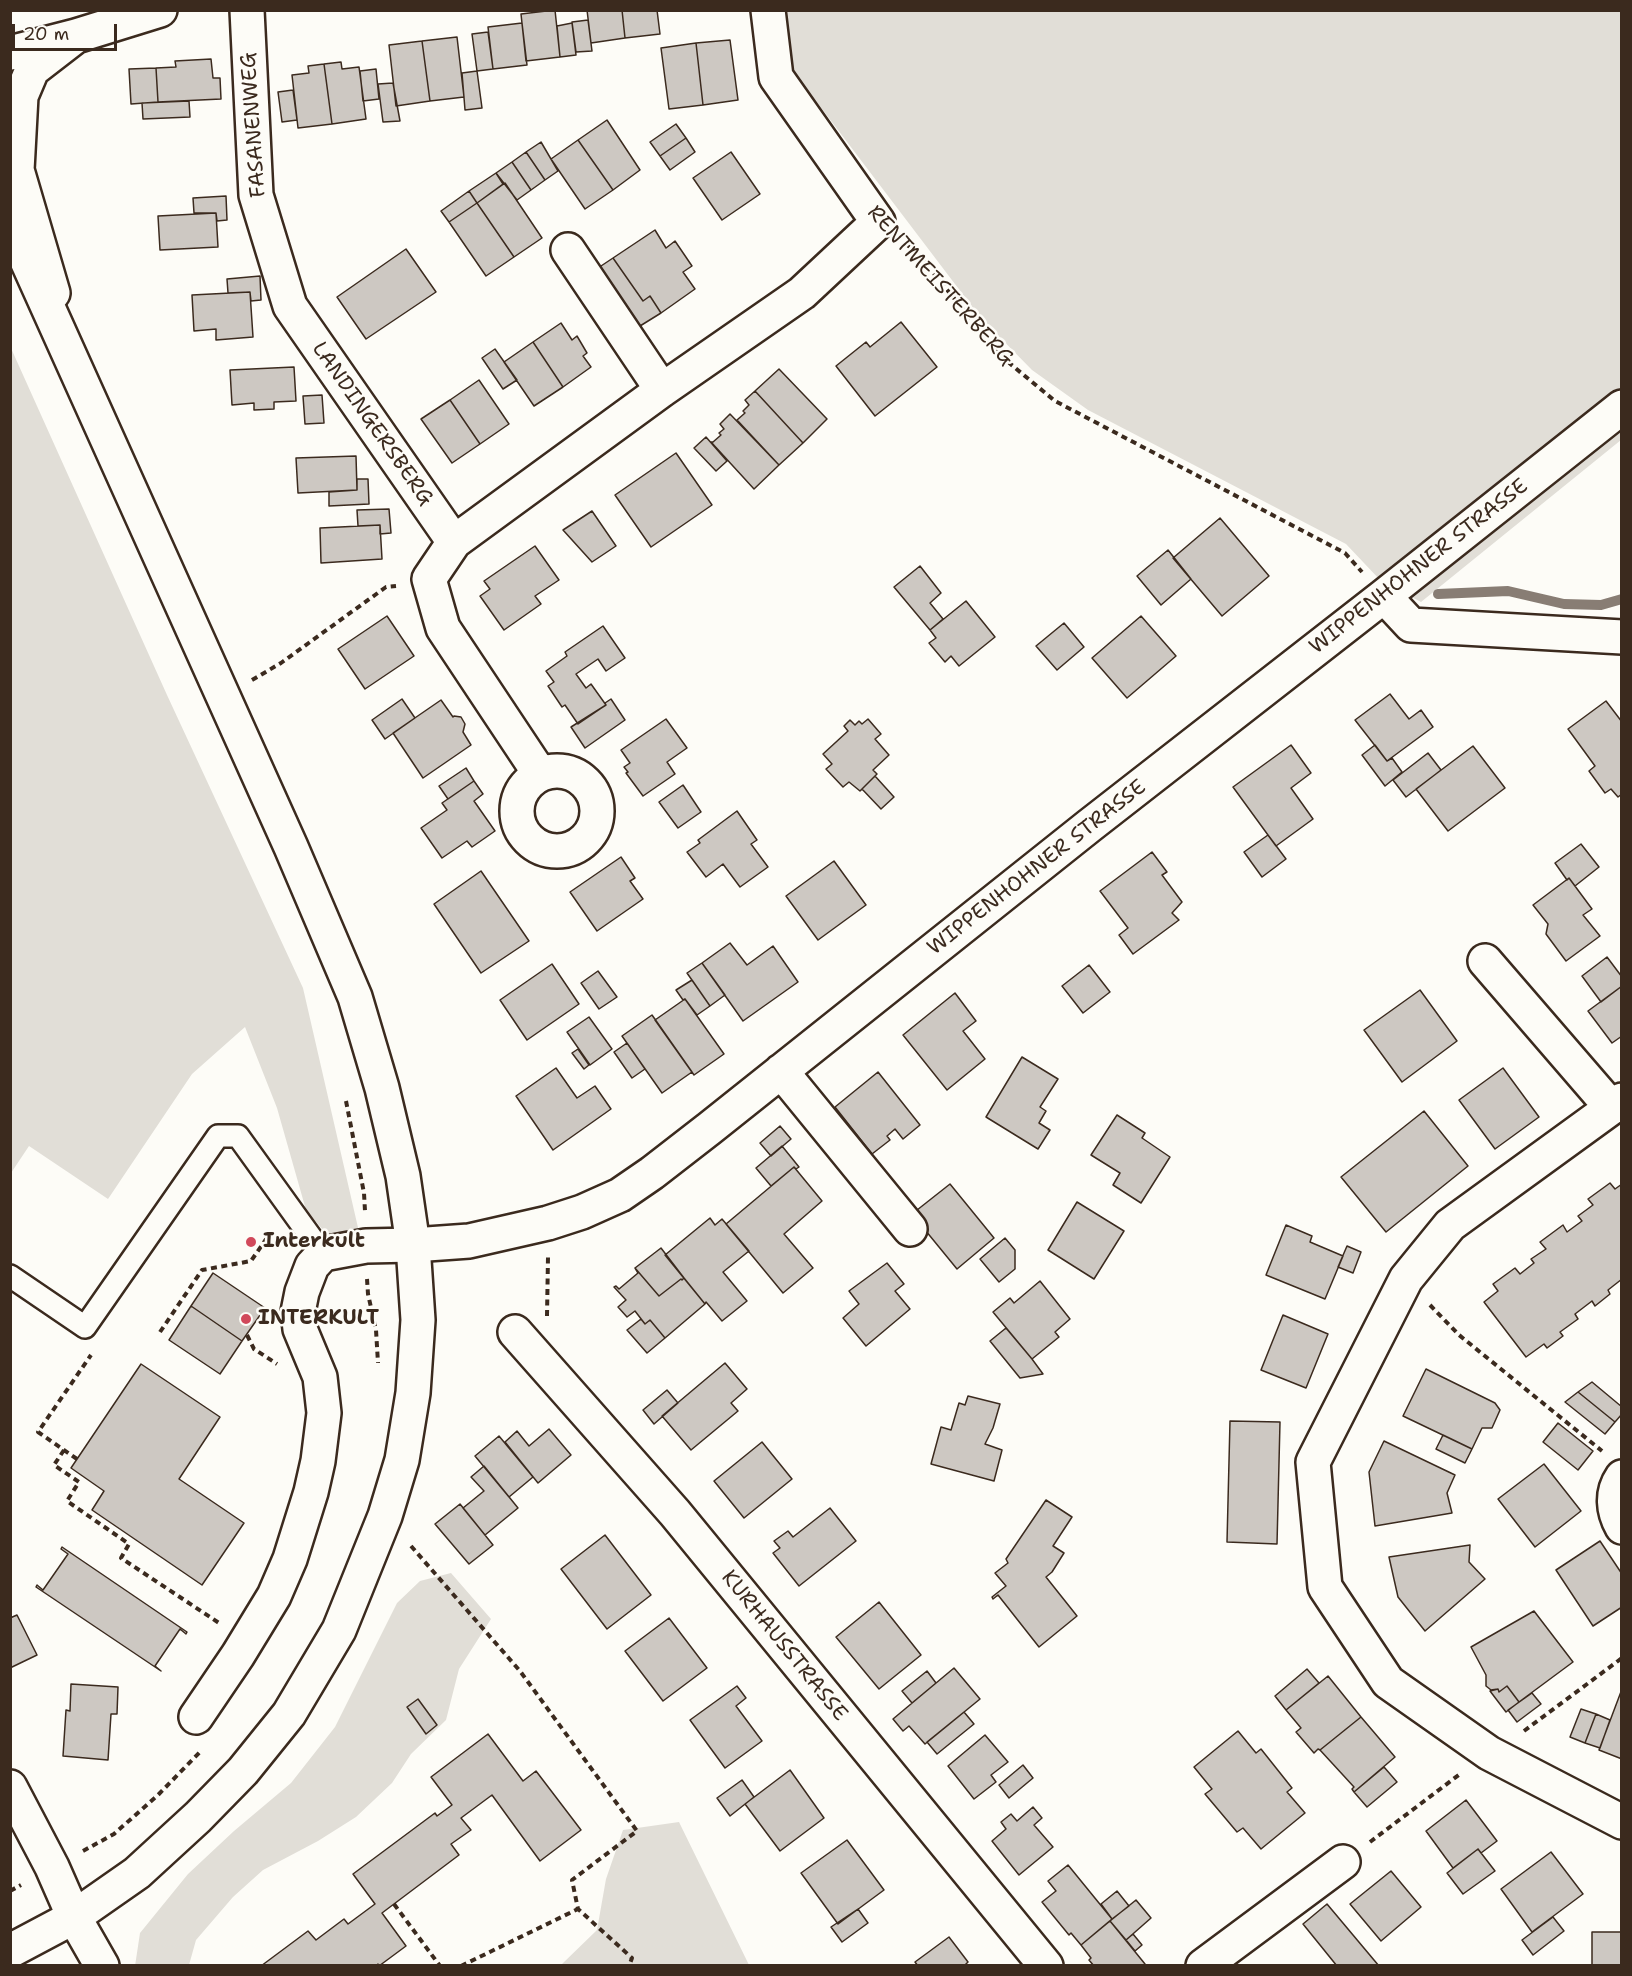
<!DOCTYPE html>
<style>
body{margin:0}
#map{position:relative;width:1632px;height:1976px;overflow:hidden;background:#fdfcf7;font-family:"Shantell Sans",sans-serif}
canvas{display:block}
.frame{position:absolute;inset:0;border:12px solid #3b2a1e;pointer-events:none}
.scale{position:absolute;left:12px;top:24px;width:105px;height:27px;box-sizing:border-box;border:3px solid #3b2a1e;border-top:0;padding-left:8px;font-size:18px;line-height:21px;white-space:nowrap;color:#3b2a1e;-webkit-text-stroke:4px #fdfcf7;paint-order:stroke}
</style>
<div id="map">
<canvas width="1632" height="1976"></canvas>
<div class="frame"></div>
<div class="scale">20 m</div>
</div>
<script>
const ctx = document.querySelector('canvas').getContext('2d');
ctx.lineJoin = 'round';
function fillPath(path, color) {
  ctx.fillStyle = color;
  ctx.fill(path, 'evenodd');
}
function strokePath(path, color, width, dash) {
  ctx.strokeStyle = color;
  ctx.lineWidth = width;
  ctx.lineCap = dash ? 'butt' : 'round';
  ctx.setLineDash(dash || []);
  ctx.stroke(path);
}
function drawText(font, color, halo, rows, align = 'center') {
  ctx.font = font + ' "Shantell Sans",sans-serif';
  ctx.lineWidth = 5;
  ctx.setLineDash([]);
  ctx.textBaseline = 'middle';
  ctx.strokeStyle = halo;
  ctx.fillStyle = color;
  for (const [text, x, y, turn = 0] of rows) {
    ctx.save();
    ctx.translate(x, y);
    ctx.rotate((+turn || 0) * Math.PI / 180);
    ctx.textAlign = isNaN(turn) ? turn : align;
    if (halo) ctx.strokeText(text, 0, 0);
    ctx.fillText(text, 0, 0);
    ctx.restore();
  }
}
fillPath(new Path2D(`
 M779,11H1621V440L1421,602L1381,581L1346,544L1088,410L1032,370L980,317L784,59Z
 M10,346L167,695L303,988L359,1232L336,1236L323,1230L306,1210L277,1108L245,1027L192,1074L108,1199L29,1146L11,1173Z
 M451,1573L491,1619L459,1669L446,1720L411,1754L392,1783L356,1817L318,1841L263,1870L233,1897L196,1940L189,1965L135,1966L140,1933L188,1874L234,1831L291,1783L335,1727L397,1603L420,1581Z
 M679,1822L749,1965H556L562,1964L597,1930L606,1879L623,1830Z`), '#e1ded7');
strokePath(new Path2D(`
 M1438,594L1508,591L1564,604L1601,605L1622,599`), '#887d74', 10);
const building = new Path2D(`
 M555,10L560,57L526,61L521,14Z
 M587,10H622L625,38L591,43Z
 M622,10H657L660,34L625,38Z
 M588,20L592,51L576,52L572,22Z
 M522,23L527,65L493,69L488,27Z
 M572,23L576,55L560,57L557,26Z
 M488,32L493,69L477,71L472,34Z
 M457,37L464,97L430,101L422,41Z
 M730,40L738,100L703,105L696,43Z
 M422,41L430,101L396,106L389,45Z
 M696,43L703,105L669,109L661,48Z
 M211,59L213,78H220L221,99L158,102L156,68L176,67L175,61Z
 M341,62L342,69L359,67L366,119L332,124L324,64Z
 M324,64L332,124L298,128L292,75L309,73L308,66Z
 M156,68L158,102L131,104L129,69Z
 M376,69L379,99L363,101L360,71Z
 M477,71L482,108L465,110L462,73Z
 M393,83L400,121L383,122L378,84Z
 M293,90L297,120L282,122L278,92Z
 M189,101L190,117L143,119L142,103Z
 M607,120L640,170L613,190L578,140Z
 M676,124L686,138L660,156L650,142Z
 M686,138L695,152L670,170L660,156Z
 M578,140L613,190L585,209L551,159Z
 M541,142L558,171L545,180L526,152Z
 M526,152L545,180L531,190L512,162Z
 M731,152L760,194L722,220L693,178Z
 M512,162L531,190L517,200L496,173Z
 M496,173L503,184L477,203L469,191Z
 M505,183L542,238L514,257L477,203Z
 M469,191L477,203L449,222L441,211Z
 M226,196L227,220L217,221L216,213H194L193,198Z
 M477,203L514,257L486,276L449,222Z
 M216,213L218,247L160,250L158,216Z
 M655,230L666,248L675,241L692,266L683,272L695,289L661,313L650,296L643,301L613,258Z
 M406,249L436,292L366,339L337,297Z
 M613,258L643,301L650,296L661,313L640,326L610,283L606,286L595,270Z
 M260,276L261,300L251,301L250,292L228,293L227,279Z
 M250,292L253,337L216,340V329L194,331L192,295Z
 M901,322L937,367L875,416L836,366L866,342L870,347Z
 M561,323L572,340L577,336L587,353L583,356L591,367L563,387L533,342Z
 M533,342L563,387L534,406L504,362Z
 M495,349L517,380L503,389L482,358Z
 M294,367L296,401L274,402V409L254,410V403L232,405L230,370Z
 M779,369L827,419L803,443L755,391Z
 M479,380L509,424L480,444L450,400Z
 M755,391L803,443L779,465L737,420L745,413L743,411L749,405L745,400Z
 M322,395L324,423L305,424L303,396Z
 M450,400L480,444L452,463L421,419Z
 M730,414L779,465L754,489L711,442H713L721,435L719,433L724,429L720,424Z
 M706,437L727,461L716,471L694,448Z
 M676,453L712,505L651,547L615,495Z
 M356,456L357,490L298,493L296,458Z
 M357,479H368L369,504L329,506V492L357,490Z
 M389,509L391,533L380,534V525L358,526L357,510Z
 M592,511L616,546L592,562L563,530Z
 M1220,518L1269,576L1222,616L1173,558Z
 M380,525L382,559L321,563L320,528Z
 M535,546L559,580L535,596L541,604L504,630L480,596L490,589L484,581Z
 M1168,550L1191,579L1161,605L1137,576Z
 M920,566L941,593L930,603L943,619L930,630L894,587Z
 M966,601L995,637L959,666L951,656L945,662L929,643L936,638L930,630Z
 M387,616L414,656L365,689L338,649Z
 M1141,616L1176,656L1127,698L1092,658Z
 M1064,623L1084,647L1057,670L1036,646Z
 M603,626L625,658L606,671L598,659L576,674L586,688L591,684L606,705L578,724L565,705L562,707L548,686L554,682L546,671L567,656L565,652Z
 M1390,694L1409,719L1421,710L1433,727L1387,761L1355,720Z
 M402,699L415,718L385,739L372,720Z
 M611,699L625,720L585,748L571,727L606,705L605,703Z
 M441,700L453,717L454,716L461,717L465,724L463,732L471,745L423,778L393,733Z
 M1606,701L1622,722V794L1618,797L1611,789L1605,793L1589,771L1595,766L1568,729Z
 M666,719L687,748L667,762L675,774L643,796L626,773L628,772L624,767L630,763L621,750Z
 M868,719L881,734L875,739L889,755L873,770L877,774L860,791L849,782L843,787L826,769L832,764L823,754L848,731L844,726L850,720L855,725L859,721L862,724Z
 M1291,745L1311,773L1291,788L1313,819L1276,846L1233,787Z
 M1375,745L1387,761L1392,758L1402,772L1385,786L1362,755Z
 M1473,746L1505,788L1448,831L1416,789Z
 M1428,753L1441,770L1406,797L1393,780Z
 M466,768L474,781L448,799L439,786Z
 M875,776L894,797L881,809L862,789Z
 M474,781L483,794L474,801L495,831L472,847L467,841L442,858L421,828L447,810L442,803Z
 M683,785L701,812L678,828L659,802Z
 M737,811L757,840L751,844L768,867L740,887L723,864L706,877L687,852L700,843L698,840Z
 M1268,835L1286,859L1262,877L1244,852Z
 M1581,844L1599,867L1575,886L1569,878L1567,880L1555,863Z
 M1152,852L1167,872L1162,875L1182,902L1172,913L1179,920L1133,954L1119,935L1128,928L1100,891Z
 M621,857L635,878L630,881L643,899L597,931L570,892Z
 M834,861L866,905L818,940L786,896Z
 M481,871L529,941L481,973L434,904Z
 M1569,878L1592,909L1583,915L1600,936L1566,961L1546,934L1548,924L1533,905Z
 M730,943L747,965L773,946L798,982L743,1021L702,963Z
 M1607,957L1622,977V986L1601,1002L1582,976Z
 M702,963L725,995L710,1006L687,973Z
 M552,964L579,1004L527,1040L500,1000Z
 M1089,965L1110,992L1083,1013L1062,986Z
 M598,971L617,997L599,1009L581,983Z
 M692,980L710,1006L697,1015L685,999L683,1000L676,990Z
 M1622,986V1036L1612,1043L1588,1011Z
 M1420,990L1457,1041L1402,1082L1364,1030Z
 M955,993L976,1021L963,1031L985,1059L947,1090L903,1035Z
 M685,999L724,1054L694,1075L655,1020Z
 M652,1015L692,1072L662,1093L622,1036Z
 M589,1017L612,1049L590,1065L567,1032Z
 M627,1043L645,1069L632,1078L614,1052Z
 M578,1049L589,1065L584,1069L572,1053Z
 M1022,1057L1058,1079L1040,1107L1046,1111L1039,1123L1050,1130L1038,1149L986,1117Z
 M556,1068L577,1098L595,1086L611,1109L553,1150L516,1096Z
 M1503,1068L1539,1117L1495,1149L1459,1100Z
 M878,1072L920,1125L903,1139L895,1129L887,1136L890,1140L872,1154L835,1107Z
 M1424,1111L1468,1166L1386,1232L1341,1177Z
 M1117,1115L1145,1133L1142,1138L1170,1157L1141,1203L1113,1185L1120,1173L1091,1155Z
 M780,1126L791,1139L771,1156L760,1143Z
 M782,1146L799,1167L796,1169L794,1167L771,1186L756,1168Z
 M794,1167L822,1201L784,1234L813,1268L783,1293L726,1224Z
 M1610,1183L1615,1189L1622,1184V1279L1608,1290L1610,1294L1595,1306L1592,1301L1575,1314L1578,1319L1560,1332L1563,1336L1547,1348L1544,1344L1526,1357L1484,1302L1498,1291L1493,1284L1515,1268L1520,1274L1534,1263L1531,1259L1546,1249L1540,1242L1563,1225L1567,1232L1582,1221L1578,1216L1593,1205L1588,1199Z
 M950,1184L994,1238L957,1269L912,1214Z
 M1077,1202L1124,1231L1094,1279L1048,1250Z
 M710,1218L715,1225L722,1219L749,1251L723,1272L747,1301L722,1321L706,1302L705,1304L665,1255Z
 M1286,1225L1312,1236L1310,1242L1343,1256L1325,1299L1266,1275Z
 M1005,1238L1015,1250V1269L999,1282L980,1259Z
 M1347,1246L1361,1252L1353,1273L1338,1267Z
 M661,1248L684,1278L682,1280L681,1279L659,1296L635,1268Z
 M887,1263L904,1284L895,1291L910,1309L866,1346L843,1318L859,1304L849,1291Z
 M635,1268L659,1296L681,1279L682,1280L684,1278L705,1304L665,1338L650,1320L645,1324L635,1311L627,1317L618,1307L626,1300L614,1287L616,1286L619,1289L638,1273Z
 M213,1273L265,1308L242,1341L191,1306Z
 M1040,1281L1070,1319L1055,1332L1059,1337L1032,1359L993,1312L1010,1298L1014,1303Z
 M191,1306L242,1341L220,1374L169,1340Z
 M1283,1315L1328,1334L1306,1388L1261,1370Z
 M641,1319L645,1324L650,1320L665,1338L647,1353L627,1330Z
 M1006,1328L1032,1359L1043,1374L1020,1378L990,1341Z
 M725,1363L747,1389L731,1403L738,1411L691,1450L662,1416Z
 M141,1364L220,1417L179,1479L244,1523L202,1585L92,1510L104,1491L71,1468Z
 M1426,1369L1495,1403L1500,1410L1492,1428H1482L1472,1449L1403,1416Z
 M1592,1382L1622,1407V1414L1615,1422L1578,1392Z
 M667,1390L678,1403L654,1424L643,1410Z
 M1578,1392L1615,1422L1605,1434L1565,1402Z
 M968,1396L1000,1404L993,1428L985,1444L1002,1450L994,1481L931,1464L941,1427L951,1430L959,1403L965,1405Z
 M1230,1421L1280,1422L1277,1544L1227,1542Z
 M1558,1423L1593,1451L1578,1470L1543,1442Z
 M549,1429L571,1455L538,1483L505,1442L517,1431L529,1446Z
 M1443,1435L1472,1449L1465,1463L1436,1449Z
 M499,1436L533,1477L509,1497L475,1456Z
 M1384,1441L1455,1475L1447,1493L1452,1513L1375,1526L1369,1472Z
 M762,1442L792,1479L744,1518L714,1481Z
 M1544,1464L1581,1511L1535,1547L1498,1499Z
 M484,1466L518,1508L485,1535L463,1508L484,1491L471,1477Z
 M1046,1500L1072,1517L1053,1546L1064,1553L1052,1572L1046,1577L1077,1616L1039,1647L998,1595L993,1599L992,1597L1006,1586L995,1573L1008,1563L1006,1559Z
 M460,1504L493,1545L469,1564L435,1524Z
 M830,1508L856,1541L799,1586L773,1553L780,1548L774,1541L788,1531L793,1537Z
 M605,1535L651,1595L607,1629L561,1569Z
 M1600,1541L1622,1574V1607L1593,1626L1556,1570Z
 M1470,1545L1469,1562L1485,1579L1425,1631L1398,1597L1389,1557Z
 M62,1547L187,1632L186,1634L180,1629L155,1666L161,1671L36,1587L37,1585L43,1590L68,1554L61,1549Z
 M879,1602L921,1655L879,1689L836,1637Z
 M1534,1611L1573,1662L1519,1702L1507,1686L1499,1692L1498,1689L1491,1690L1486,1686V1675L1471,1647Z
 M17,1615L37,1655L10,1668V1618Z
 M669,1618L707,1668L663,1701L625,1651Z
 M954,1668L980,1699L925,1744L909,1726L903,1731L893,1719Z
 M1307,1669L1319,1683L1286,1710L1275,1696Z
 M927,1671L936,1683L912,1703L902,1691Z
 M1328,1676L1361,1717L1320,1750L1318,1749L1314,1753L1296,1732L1301,1728L1286,1710Z
 M71,1684L118,1687L117,1714H111L108,1760L63,1756L66,1710L70,1711Z
 M737,1686L746,1698L736,1706L762,1741L725,1768L690,1720Z
 M1507,1686L1519,1702L1506,1712L1490,1691L1498,1689L1499,1692Z
 M1622,1689V1759L1599,1750Z
 M1532,1693L1541,1704L1517,1722L1508,1710Z
 M418,1699L437,1725L426,1734L407,1707Z
 M1581,1709L1596,1714L1585,1743L1570,1737Z
 M964,1712L974,1724L937,1754L927,1742Z
 M1596,1714L1610,1720L1600,1748L1585,1743Z
 M1361,1717L1395,1757L1354,1792L1352,1789L1354,1787L1320,1750Z
 M1238,1731L1256,1753L1261,1749L1292,1788L1287,1792L1305,1813L1261,1849L1243,1828L1237,1832L1205,1794L1212,1789L1194,1767Z
 M488,1734L523,1781L536,1771L581,1830L540,1861L492,1795L461,1818L471,1830L451,1844L459,1855L382,1913L406,1946L379,1966L378,1964L377,1966H261L308,1931L316,1940L344,1919L348,1924L375,1904L353,1874L435,1813L437,1816L452,1805L431,1777Z
 M985,1735L1008,1762L991,1775L996,1782L974,1799L948,1766Z
 M1023,1765L1033,1778L1009,1798L999,1785Z
 M1384,1767L1397,1782L1367,1807L1354,1792Z
 M790,1770L824,1818L780,1851L745,1804Z
 M742,1780L754,1797L730,1816L717,1798Z
 M1466,1800L1497,1841L1481,1853L1478,1849L1453,1868L1426,1831Z
 M1033,1807L1042,1818L1034,1825L1053,1847L1019,1875L992,1841L1006,1829L1001,1822L1011,1814L1017,1821Z
 M847,1840L884,1890L838,1924L801,1873Z
 M1478,1849L1495,1871L1463,1894L1447,1873Z
 M1551,1852L1583,1894L1532,1932L1501,1889Z
 M1068,1865L1112,1919L1081,1945L1071,1933L1069,1935L1042,1902L1056,1891L1048,1881Z
 M1391,1871L1421,1907L1381,1941L1350,1904Z
 M1117,1891L1129,1906L1112,1919L1101,1904Z
 M1136,1900L1151,1918L1126,1940L1110,1921Z
 M1327,1904L1379,1966H1337L1303,1924Z
 M858,1909L868,1923L842,1942L831,1927Z
 M1553,1917L1564,1931L1533,1955L1522,1940Z
 M1110,1921L1145,1964L1143,1966H1094L1089,1960L1091,1958L1081,1945Z
 M1592,1932H1622V1966H1592Z
 M1133,1934L1142,1945L1135,1951L1126,1940Z
 M949,1937L968,1962L964,1966H918L915,1962Z`);
fillPath(building, '#cdc8c2');
strokePath(building, '#3b2a1e', 1.5);
const service = new Path2D(`
 M10,1276L85,1327L218,1136H238L323,1254`);
const minor = new Path2D(`
 M247,10L256,195L290,306L454,542
 M10,53L76,36L160,10
 M568,250L662,390
 M53,293L17,170L21,96L32,70L76,36
 M1384,596L1411,625L1622,637
 M517 811a40 40 0 1 1 80 0a40 40 0 1 1-80 0Z
 M540,774L443,628L429,579L454,542L662,390L802,293L878,222L776,77L768,10
 M1485,961L1611,1107
 M781,1071L910,1229
 M1622,1100L1450,1225L1406,1279L1313,1462L1325,1587L1388,1682L1489,1753L1622,1822
 M515,1332L675,1513L1046,1966
 M1622,1477C1611,1493 1613,1511 1622,1527
 M196,1717L238,1655L274,1596L290,1559L311,1492L318,1461L324,1413L320,1377L300,1329L298,1312L302,1292L312,1266L323,1254L366,1246L413,1245L469,1241L548,1223L582,1212L620,1195L652,1173L710,1128L1089,826L1384,596L1622,407
 M10,1787L52,1867L74,1917
 M1203,1966L1343,1862`);
const secondary = new Path2D(`
 M10,223L291,847L355,997L382,1088L403,1176L413,1245L418,1320L413,1393L402,1460L385,1516L339,1630L289,1714L243,1771L198,1817L137,1873L74,1917L10,1951
 M74,1917L102,1966`);
strokePath(service, '#3b2a1e', 26);
strokePath(minor, '#3b2a1e', 38);
strokePath(secondary, '#3b2a1e', 38);
strokePath(new Path2D(`
 M905,243L917,253L1002,357L1055,401L1345,553L1362,572
 M252,680L281,663L386,587L396,586
 M346,1101L364,1193L365,1211
 M367,1279L368,1294L376,1330L378,1363
 M1430,1305L1459,1335L1602,1451
 M547,1316L548,1257
 M160,1332L202,1270L251,1261L271,1232
 M247,1335L254,1349L277,1364
 M64,1450L54,1465L79,1482L67,1501L129,1544L121,1558L219,1623
 M77,1459L38,1432L91,1355
 M411,1546L520,1671L637,1831L572,1880L578,1909L632,1958L629,1966
 M1524,1731L1622,1658
 M1370,1842L1460,1774
 M83,1851L114,1834L158,1795L200,1752
 M10,1891L21,1885
 M394,1904L440,1966
 M461,1966L578,1909`), '#3b2a1e', 4, [6, 4.5]);
strokePath(service, '#fdfcf7', 21);
strokePath(minor, '#fdfcf7', 33);
strokePath(secondary, '#fdfcf7', 33);
for (const [x, y, r, color] of [
 [251,1242,6,"#d1495b"],
 [246,1319,6,"#d1495b"]
]) {
  const dot = new Path2D();
  dot.arc(x, y, r, 0, 2 * Math.PI);
  ctx.fillStyle = color;
  ctx.fill(dot);
  strokePath(dot, '#fdfcf7', 2);
}
drawText('21px', '#3b2a1e', '#fdfcf7', [
 ["FASANENWEG",254,125,-94],
 ["RENTMEISTERBERG",940,286,48],
 ["LANDINGERSBERG",372,424,55],
 ["WIPPENHOHNER STRASSE",1419,567,-38],
 ["WIPPENHOHNER STRASSE",1037,868,-38],
 ["KURHAUSSTRASSE",784,1646,51]
]);
drawText('bold 21px', '#3b2a1e', '#fdfcf7', [
 ["Interkult",263,1242],
 ["INTERKULT",258,1319]
], 'left');
</script>
